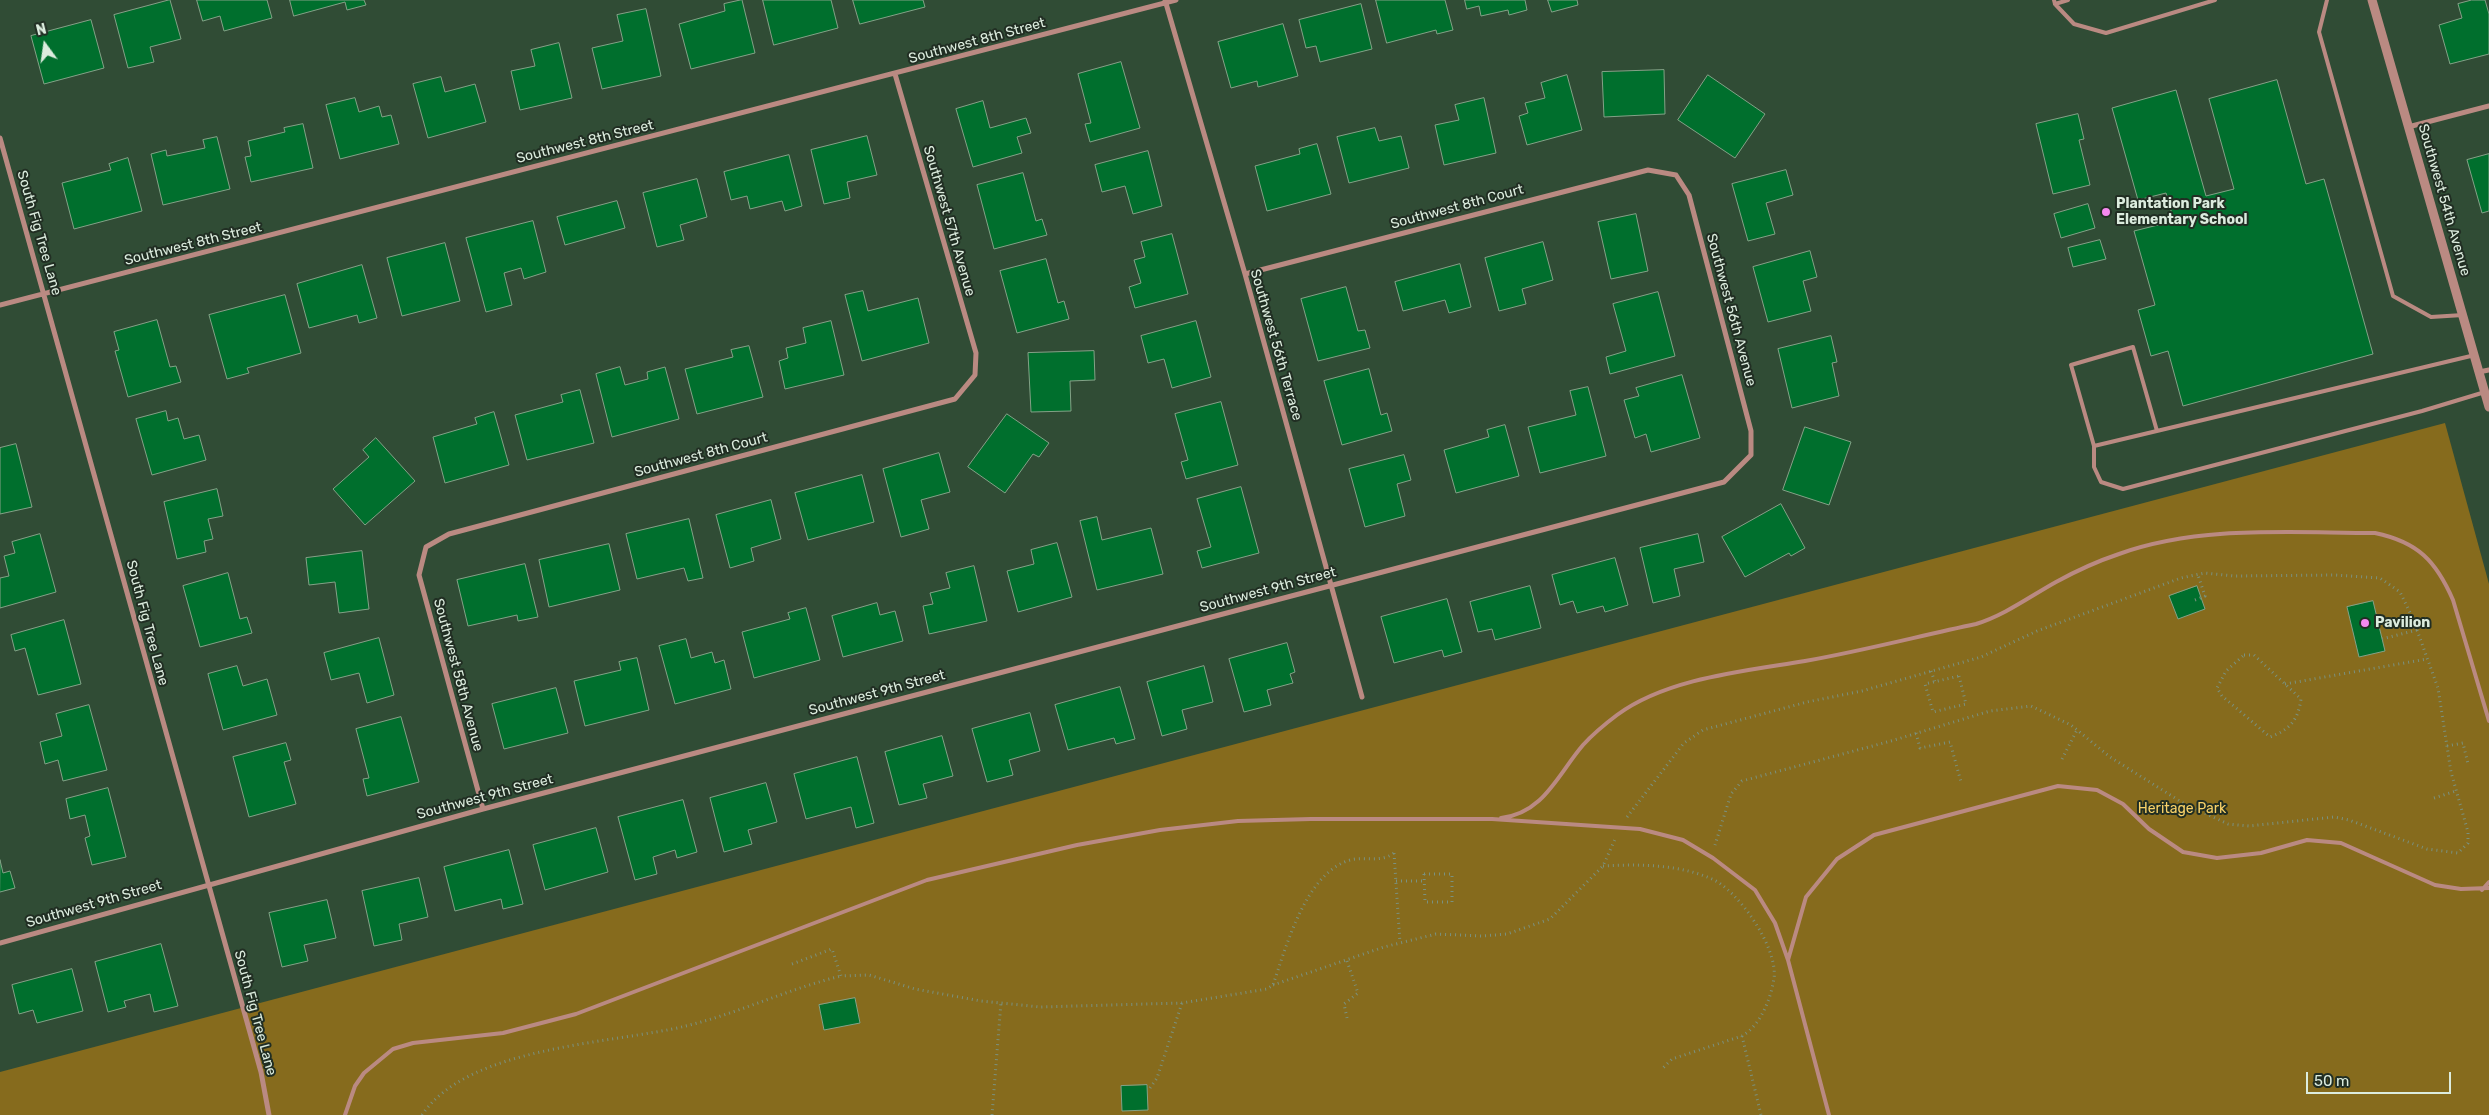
<!DOCTYPE html>
<style>
body{margin:0}
#map{position:relative;width:2489px;height:1115px;overflow:hidden;background:#304c35;font-family:Rubik,sans-serif}
canvas{display:block}
.north{position:absolute;left:20px;top:20px;width:50px;height:50px;-webkit-text-stroke:4px #212e23;paint-order:stroke;rotate:346deg;font-size:14px;font-weight:700;line-height:20px;text-align:center;color:#dcecde}
.north::after{content:'';display:block;margin:auto;width:18px;height:22px;background:#dcecde;clip-path:polygon(50% 0,100% 100%,50% 72%,0 100%)}
.scale{position:absolute;left:2306px;top:1072px;width:145px;height:22px;box-sizing:border-box;border:2px solid #dcecde;border-top:0;padding-left:6px;font-size:15px;line-height:18px;white-space:nowrap;color:#dcecde;-webkit-text-stroke:4px #212e23;paint-order:stroke}
</style>
<div id="map">
<canvas width="2489" height="1115"></canvas>
<div class="north">N</div>
<div class="scale">50 m</div>
</div>
<script>
const ctx = document.querySelector('canvas').getContext('2d');
ctx.lineJoin = 'round';
function fillPath(path, color) {
  ctx.fillStyle = color;
  ctx.fill(path, 'evenodd');
}
function strokePath(path, color, width, dash) {
  ctx.strokeStyle = color;
  ctx.lineWidth = width;
  ctx.lineCap = dash ? 'butt' : 'round';
  ctx.setLineDash(dash || []);
  ctx.stroke(path);
}
function drawText(font, color, halo, rows, align = 'center') {
  ctx.font = font + ' Rubik,sans-serif';
  ctx.lineWidth = 4;
  ctx.setLineDash([]);
  ctx.textBaseline = 'middle';
  ctx.strokeStyle = halo;
  ctx.fillStyle = color;
  for (const [text, x, y, turn = 0] of rows) {
    ctx.save();
    ctx.translate(x, y);
    ctx.rotate((+turn || 0) * Math.PI / 180);
    ctx.textAlign = isNaN(turn) ? turn : align;
    if (halo) ctx.strokeText(text, 0, 0);
    ctx.fillText(text, 0, 0);
    ctx.restore();
  }
}
fillPath(new Path2D(`
 M2445,423L2489,584V1115H0V1072Z`), '#866b1d');
const building = new Path2D(`
 M170,0L181,39L150,47L154,62L128,68L114,15Z
 M197,0H267L272,18L224,31L220,16L203,21Z
 M290,0H364L366,5L347,10L345,2L294,16Z
 M742,0L755,53L691,69L679,24L725,11L724,4Z
 M763,0H831L838,28L774,45Z
 M853,0H923L925,7L860,24Z
 M1376,0H1445L1453,30L1437,34L1436,30L1387,43Z
 M1465,0H1525L1527,10L1509,15L1508,10L1481,16L1479,6L1467,9Z
 M1548,0H1577L1578,5L1552,12Z
 M2472,0H2485L2489,14V54L2450,64L2439,25L2462,18L2458,4Z
 M1361,4L1372,49L1320,62L1316,46L1306,48L1299,20Z
 M646,9L661,76L602,89L592,48L623,41L617,15Z
 M91,20L104,68L44,84L31,36Z
 M1283,24L1298,76L1258,87L1257,81L1231,88L1218,42Z
 M559,43L572,98L520,110L511,71L535,66L531,50Z
 M1121,62L1140,128L1090,142L1085,124L1091,123L1078,74Z
 M1664,70L1665,114L1604,117L1602,72Z
 M1567,75L1582,130L1527,145L1519,116L1528,113L1525,103L1545,98L1541,83Z
 M1708,75L1765,114L1735,158L1678,120Z
 M441,77L445,92L475,84L486,122L428,138L413,84Z
 M2277,80L2306,184L2324,179L2373,354L2183,406L2168,351L2151,356L2138,310L2155,305L2134,231L2174,221L2166,193L2138,200L2112,108L2176,90L2206,196L2234,189L2209,99Z
 M355,98L359,112L379,106L382,117L391,115L399,144L340,159L326,105Z
 M1484,98L1496,153L1444,165L1435,125L1459,120L1455,105Z
 M983,101L990,128L1026,118L1031,133L1017,137L1022,153L973,167L956,109Z
 M2078,114L2084,139L2079,140L2090,185L2053,194L2036,124Z
 M303,124L313,168L251,182L245,157L251,156L248,141L285,132L284,128Z
 M1375,128L1379,141L1401,136L1409,168L1349,183L1337,137Z
 M867,136L877,175L847,182L850,198L824,204L811,150Z
 M217,137L230,189L163,205L151,154L166,150L167,156L205,148L203,140Z
 M1317,144L1331,194L1267,211L1255,166L1300,154L1299,149Z
 M1148,151L1162,206L1133,214L1125,186L1102,192L1095,165Z
 M2489,154V211L2482,213L2467,160Z
 M789,155L802,206L785,211L782,201L750,209L747,196L731,200L724,172Z
 M128,158L142,211L74,229L62,183L111,170L109,164Z
 M1786,170L1793,195L1766,203L1775,234L1748,241L1732,184Z
 M1023,173L1036,221L1042,219L1047,235L994,249L977,185Z
 M697,179L707,217L680,225L684,240L657,247L643,193Z
 M617,201L625,228L565,245L557,217Z
 M2088,204L2095,228L2061,238L2054,214Z
 M1636,214L1648,271L1611,279L1598,222Z
 M533,221L546,272L524,279L521,268L504,273L512,305L486,312L466,238Z
 M1172,234L1188,294L1135,308L1129,287L1141,283L1134,260L1145,257L1141,242Z
 M2100,240L2106,259L2073,267L2068,248Z
 M1543,242L1553,280L1522,289L1526,304L1499,311L1485,258Z
 M445,243L460,301L402,316L387,258Z
 M1810,251L1817,277L1803,281L1811,311L1768,322L1753,267Z
 M1046,259L1058,303L1064,301L1069,319L1017,333L1000,271Z
 M1460,264L1471,307L1449,313L1445,300L1403,311L1395,282Z
 M362,265L377,318L359,323L357,315L309,328L297,284Z
 M1346,287L1358,331L1365,330L1370,348L1318,361L1301,299Z
 M863,291L868,311L918,298L929,343L862,361L845,295Z
 M1658,292L1675,356L1610,374L1606,357L1626,351L1613,304Z
 M285,295L301,353L247,368L249,373L227,379L209,315Z
 M157,320L170,367L176,366L181,382L128,397L115,351L119,350L114,332Z
 M831,321L844,375L785,389L779,361L788,358L786,348L806,343L803,328Z
 M1196,321L1211,377L1172,388L1164,359L1148,363L1141,336Z
 M1831,336L1837,362L1832,363L1839,396L1792,408L1778,349Z
 M749,346L763,397L697,414L685,369L733,357L731,350Z
 M1094,351L1095,380L1070,381L1071,411L1031,412L1028,353Z
 M620,367L625,385L648,379L647,372L665,367L679,419L612,437L596,374Z
 M1369,369L1381,415L1387,413L1392,431L1342,445L1324,381Z
 M1682,375L1700,438L1651,452L1646,434L1635,438L1624,400L1639,396L1636,388Z
 M1588,387L1606,456L1540,473L1528,427L1576,415L1570,391Z
 M580,390L594,443L527,460L515,415L563,402L561,395Z
 M1221,402L1238,465L1186,479L1181,462L1188,460L1175,414Z
 M166,411L168,421L178,418L184,439L199,435L206,460L152,475L136,419Z
 M494,412L509,465L445,483L433,437L477,424L475,418Z
 M1007,414L1049,443L1039,457L1033,454L1005,493L968,467Z
 M1505,425L1519,476L1456,493L1444,450L1489,437L1487,430Z
 M1805,427L1851,442L1829,505L1783,490Z
 M376,438L415,481L365,525L333,489L369,457L363,450Z
 M16,444L32,507L0,514V448Z
 M939,453L950,492L921,500L929,529L901,537L883,469Z
 M1404,455L1411,480L1397,484L1405,516L1365,527L1349,469Z
 M862,475L874,522L808,540L795,493Z
 M1241,487L1259,553L1202,568L1197,551L1211,547L1197,499Z
 M217,489L223,516L208,519L213,539L204,541L206,552L177,559L164,502Z
 M771,500L781,539L751,548L754,561L730,568L716,515Z
 M1781,504L1805,548L1791,556L1789,553L1745,577L1722,537Z
 M1097,517L1102,540L1151,528L1163,574L1097,590L1080,521Z
 M689,519L703,578L688,581L684,568L637,579L626,534Z
 M40,534L56,592L0,608V578L9,576L4,556L15,553L12,542Z
 M1698,534L1704,562L1674,569L1680,596L1653,603L1640,548Z
 M1057,543L1072,597L1018,612L1007,571L1034,564L1031,550Z
 M609,544L620,590L549,607L539,560Z
 M362,551L369,609L339,613L335,582L309,585L306,558Z
 M1615,558L1628,605L1605,612L1603,606L1577,613L1573,601L1560,605L1552,575Z
 M525,564L538,617L518,621L517,615L468,626L457,580Z
 M974,566L987,621L929,634L923,606L933,604L930,593L950,588L946,573Z
 M228,573L240,619L247,617L252,633L200,647L183,586Z
 M1530,586L1541,628L1495,640L1492,629L1478,632L1470,602Z
 M2197,586L2205,609L2178,619L2169,596Z
 M1447,599L1462,652L1444,657L1442,650L1394,663L1381,617Z
 M2373,601L2385,651L2359,657L2347,607Z
 M877,603L880,615L895,611L903,641L843,657L832,616Z
 M806,608L820,660L754,678L742,632L790,619L788,613Z
 M64,620L81,684L38,695L25,648L15,651L11,635Z
 M379,638L394,695L367,703L359,673L331,680L324,653Z
 M686,639L691,658L712,652L715,663L724,660L731,689L675,704L659,646Z
 M1287,643L1295,672L1290,674L1293,683L1267,690L1271,705L1244,712L1229,659Z
 M637,658L649,710L585,726L574,681L621,670L619,662Z
 M237,666L243,686L267,679L277,715L223,730L208,674Z
 M1204,666L1213,702L1182,710L1187,729L1162,736L1147,682Z
 M1120,687L1135,739L1116,744L1114,738L1068,750L1055,705Z
 M556,688L568,733L504,749L492,704Z
 M89,705L107,770L63,781L58,760L45,764L40,742L62,736L56,714Z
 M1030,713L1040,751L1009,760L1013,775L987,782L972,729Z
 M401,717L419,782L367,796L363,779L369,778L356,729Z
 M942,736L953,776L923,784L927,798L899,805L885,752Z
 M286,743L291,760L284,762L296,804L249,817L233,757Z
 M857,757L874,823L856,828L851,807L806,819L794,774Z
 M766,783L777,822L748,830L752,844L724,852L710,798Z
 M108,788L126,857L92,865L85,838L90,836L85,815L70,819L66,799Z
 M683,800L697,852L677,858L675,850L653,857L657,874L635,880L618,817Z
 M596,828L608,872L545,890L533,845Z
 M509,850L523,904L503,909L501,899L455,911L444,867Z
 M0,860L3,873L10,871L15,888L0,892Z
 M419,878L428,917L399,924L402,940L374,946L362,891Z
 M327,900L336,938L304,945L308,961L282,967L269,913Z
 M161,944L178,1006L154,1012L150,994L124,1001L126,1007L108,1012L95,962Z
 M72,969L83,1011L37,1023L33,1010L19,1014L12,985Z
 M855,998L860,1023L824,1030L819,1005Z
 M1147,1085L1148,1110L1122,1111L1121,1086Z`);
fillPath(building, '#006f2d');
strokePath(building, '#83a287', 1);
strokePath(new Path2D(`
 M2195,600L2205,596L2198,575
 M2382,639L2417,630
 M2244,655H2254L2301,699C2298,721 2289,730 2270,737L2222,696L2217,688L2226,671Z
 M1931,671L1935,682
 M1959,676L1966,704L1933,712L1925,684Z
 M2285,684L2427,659
 M1916,733L1920,748L1950,742L1961,782
 M2447,746L2463,743L2468,764
 M2062,759L2077,730
 M2434,798L2456,791
 M1627,817L1684,743L1703,730L1807,702L1862,691L1981,657L2037,631L2181,578L2205,573L2234,576L2335,575L2380,578L2400,592L2413,619L2438,688L2451,772L2468,832V843L2458,853L2427,849L2349,820L2334,817L2249,826L2228,824L2183,803L2110,757L2071,725L2031,706L1990,711L1891,741L1742,781L1731,794L1715,845
 M1394,853L1400,943
 M1603,866C1638,864 1678,864 1712,879C1739,891 1778,948 1774,978C1771,999 1760,1026 1742,1036L1672,1059L1661,1070
 M1424,874H1452V902H1425Z
 M1396,881H1425
 M1347,961L1358,993L1344,1004L1347,1018
 M792,964L832,949L841,976L869,975L915,989L981,1001L1040,1007L1182,1003L1267,989L1273,985C1286,947 1305,876 1347,861C1363,855 1379,864 1394,853
 M1273,985L1384,947L1436,934L1482,936L1507,934L1550,919L1603,866L1616,837
 M1742,1036L1761,1115
 M1150,1088L1157,1078L1182,1003
 M422,1115C468,1046 611,1044 686,1026C739,1013 788,989 841,976
 M992,1115L1001,1002`), '#7b917e', 3, [1, 4]);
strokePath(new Path2D(`
 M2054,0L2055,4L2068,0
 M2327,0L2319,32L2393,296L2431,317L2463,315
 M2055,4L2074,24L2106,33L2215,0
 M2157,431L2133,347L2071,365L2094,446C2221,416 2348,385 2475,355
 M2094,446V467L2101,482L2123,489L2422,411L2485,392
 M1501,818C1544,813 1558,774 1583,745C1593,734 1605,724 1617,715C1667,678 1745,671 1805,661C1862,651 1919,636 1976,624C2005,615 2029,597 2056,582C2076,571 2098,561 2119,554C2200,525 2291,533 2375,533C2418,542 2436,561 2453,600L2489,721
 M2482,890L2489,882
 M1788,960L1806,897L1837,859L1874,835L2058,786L2097,790L2123,804L2149,829L2183,852L2217,858L2261,853L2307,840L2341,843L2435,885L2461,889L2489,888
 M345,1115L355,1086L364,1073L393,1049L413,1043L503,1033L576,1014L927,880L1077,845L1160,830L1238,821L1311,819H1492L1640,829L1683,840L1713,858L1755,890L1775,923L1788,960L1829,1115`), '#ba8a82', 4);
strokePath(new Path2D(`
 M1165,0L1245,274L1362,697
 M2408,127L2489,106
 M0,138L261,1072L269,1115
 M0,305L1176,0
 M2479,372L2489,370
 M483,809L419,575L426,547L449,534L955,399L975,375L976,353L895,74
 M0,943L483,809L1724,482L1751,455V431L1689,195L1676,175L1648,170L1245,274`), '#ba8a82', 5);
strokePath(new Path2D(`
 M2372,0L2489,407`), '#ba8a82', 9);
for (const [x, y, r, color] of [
 [2106,212,5,"#f589ef"],
 [2365,623,5,"#f589ef"]
]) {
  const dot = new Path2D();
  dot.arc(x, y, r, 0, 2 * Math.PI);
  ctx.fillStyle = color;
  ctx.fill(dot);
  strokePath(dot, '#212e23', 2);
}
drawText('14px', '#dcecde', '#212e23', [
 ["Southwest 8th Street",977,41,-15],
 ["Southwest 8th Street",585,142,-14],
 ["Southwest 54th Avenue",2444,200,74],
 ["Southwest 8th Court",1457,207,-15],
 ["Southwest 57th Avenue",949,221,74],
 ["South Fig Tree Lane",39,233,74],
 ["Southwest 8th Street",193,244,-14],
 ["Southwest 56th Avenue",1731,310,75],
 ["Southwest 56th Terrace",1276,345,74],
 ["Southwest 8th Court",701,455,-15],
 ["Southwest 9th Street",1268,590,-15],
 ["South Fig Tree Lane",147,623,75],
 ["Southwest 58th Avenue",458,675,75],
 ["Southwest 9th Street",877,693,-15],
 ["Southwest 9th Street",485,797,-15],
 ["Southwest 9th Street",94,904,-16],
 ["South Fig Tree Lane",255,1013,75]
]);
drawText('bold 14px', '#dcecde', '#212e23', [
 ["Plantation Park",2116,204],
 ["Elementary School",2116,220],
 ["Pavilion",2375,623]
], 'left');
drawText('14px', '#f9d269', '#212e23', [
 ["Heritage Park",2182,809]
]);
</script>
